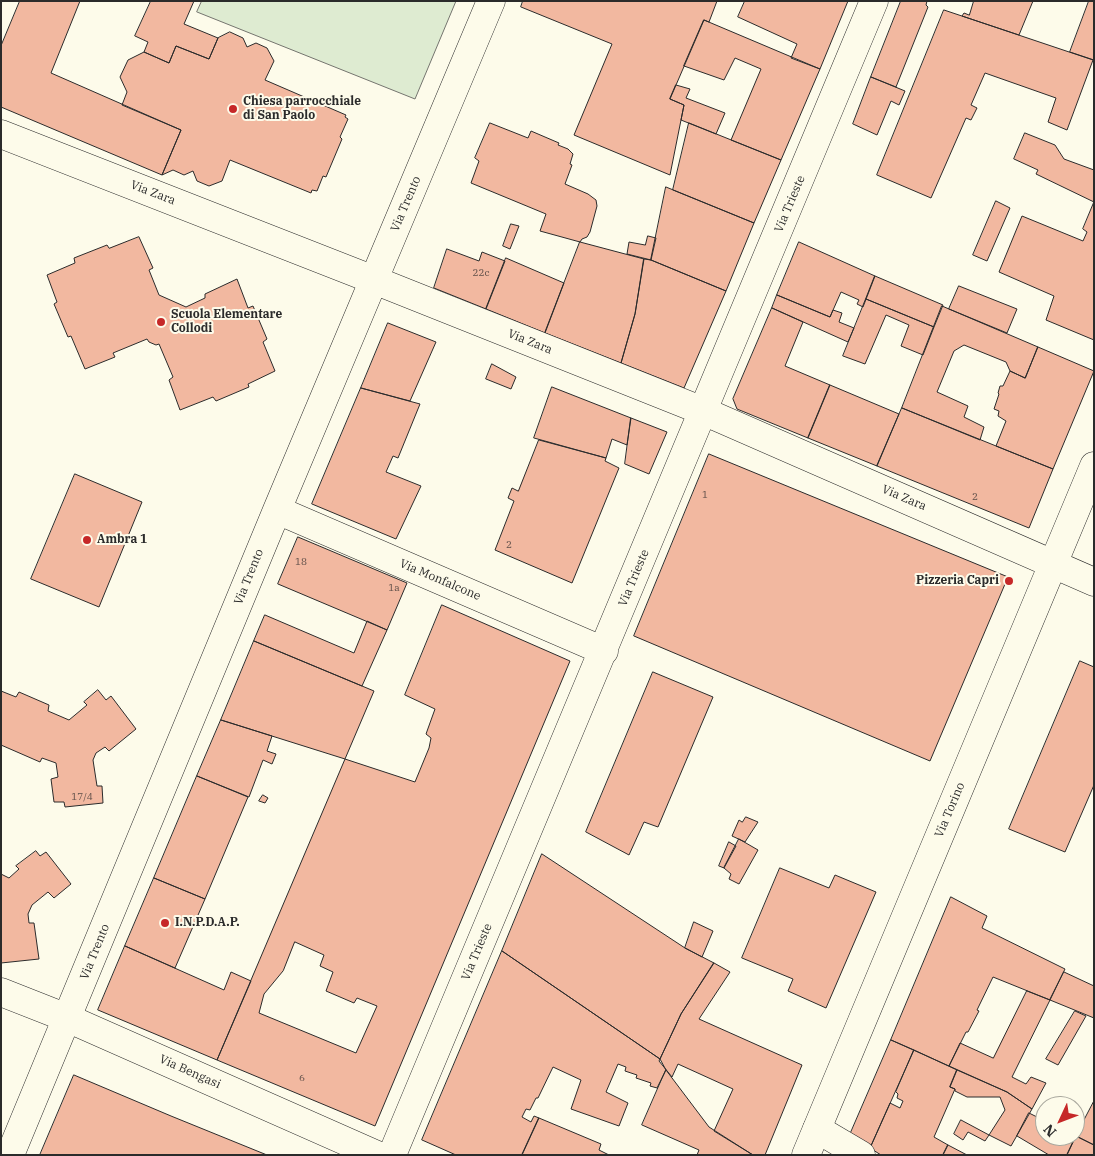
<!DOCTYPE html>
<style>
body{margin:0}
#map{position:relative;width:1095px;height:1156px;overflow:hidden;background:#fdfbea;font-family:"IBM Plex Serif",serif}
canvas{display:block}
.frame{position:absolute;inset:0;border:2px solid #2b2b2b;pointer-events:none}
.north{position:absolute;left:1035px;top:1096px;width:50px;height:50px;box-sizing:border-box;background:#fdfbea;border:1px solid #a9a89e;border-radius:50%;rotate:227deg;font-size:14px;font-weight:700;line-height:20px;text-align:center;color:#2b2b2b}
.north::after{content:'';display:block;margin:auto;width:18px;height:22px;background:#c62828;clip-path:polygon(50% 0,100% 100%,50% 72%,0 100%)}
</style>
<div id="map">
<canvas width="1095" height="1156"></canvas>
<div class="frame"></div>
<div class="north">N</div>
</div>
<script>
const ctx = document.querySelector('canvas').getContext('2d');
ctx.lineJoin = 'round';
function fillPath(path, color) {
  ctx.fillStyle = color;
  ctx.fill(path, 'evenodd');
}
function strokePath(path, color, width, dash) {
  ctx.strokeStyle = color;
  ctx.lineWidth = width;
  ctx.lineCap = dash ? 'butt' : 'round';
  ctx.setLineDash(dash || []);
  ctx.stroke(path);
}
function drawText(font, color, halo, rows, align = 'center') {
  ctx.font = font + ' "IBM Plex Serif",serif';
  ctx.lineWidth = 4;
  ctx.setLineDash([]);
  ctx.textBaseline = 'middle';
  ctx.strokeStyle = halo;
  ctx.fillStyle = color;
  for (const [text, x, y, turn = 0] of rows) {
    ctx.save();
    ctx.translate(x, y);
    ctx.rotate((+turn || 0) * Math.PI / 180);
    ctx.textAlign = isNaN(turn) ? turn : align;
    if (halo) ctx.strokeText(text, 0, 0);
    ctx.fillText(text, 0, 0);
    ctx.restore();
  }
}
const green = new Path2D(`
 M202,1H456L415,99L197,12Z`);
fillPath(green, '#deebd1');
strokePath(green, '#74746e', 1);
const building = new Path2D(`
 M20,1H80L51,73L181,130L162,175L1,107V46Z
 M151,1H194L184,24L218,38L209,59L176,46L169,63L144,52L148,42L135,36Z
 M523,1H717L709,22L704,20L670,99L684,105L670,175L574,135L612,44L521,7Z
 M745,1H848L820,69L791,58L797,44L738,17Z
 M901,1H927L926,5L928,7L896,87L871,77Z
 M974,1H1033L1019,35L962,16L964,13L969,15Z
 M1089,1H1094V60L1070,52Z
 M944,10L1093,60L1067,130L1048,122L1056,98L985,73L971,105L977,108L971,120L966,118L931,198L877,175Z
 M704,20L820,69L781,160L731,140L761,69L735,58L724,80L684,66Z
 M230,32L243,38L247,47L256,43L267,48L274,61L265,80L346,115L345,117L348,119L340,137L342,139L326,177L323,176L317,191L312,190L311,193L230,160L222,181L209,186L197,181L193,171L184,175L173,170L162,175L181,130L122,105L127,92L120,77L128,60L144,52L169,63L176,46L209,59L218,38Z
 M871,77L905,91L899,105L891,101L877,135L853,124Z
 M676,85L690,89L686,98L725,113L716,134L681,120L684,105L670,99Z
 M490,123L528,138L531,131L559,143L558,145L568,149L573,154L570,164L572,165L565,184L588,194L596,200L597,206L590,232L587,237L582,239L580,242L540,231L546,214L471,183L479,161L475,158Z
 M689,123L781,160L754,223L673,190Z
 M1025,133L1055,145L1064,159L1094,170V202L1036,174L1038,170L1014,159Z
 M666,187L754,223L726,291L651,260Z
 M996,201L1010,208L987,261L973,255Z
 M1094,202V340L1046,320L1054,296L999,272L1022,216L1083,241L1087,232L1083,229Z
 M511,224L519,226L510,249L503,246Z
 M648,236L656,238L651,260L627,254L629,242L645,245Z
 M139,237L153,268L149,270L159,295L186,307L205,298V294L237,279L248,308L253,306L267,339L263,342L275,371L248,384L249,387L216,401L213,397L180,410L169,380L173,377L159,344L156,345L149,342L147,339L113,353L115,357L85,369L71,336L68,337L54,304L57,302L47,275L75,263L74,258L107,245L109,248Z
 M580,242L644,259L635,314L621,363L545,333Z
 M799,242L875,276L863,307L857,304L859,300L841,292L830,317L777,295Z
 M447,249L479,261L482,252L505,261L486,309L434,288Z
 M506,258L564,283L545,333L486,309Z
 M644,259L651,260L726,291L684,388L621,363L635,314Z
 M875,276L943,305L934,327L866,299Z
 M959,286L1017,309L1007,333L949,309Z
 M777,295L830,317L833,310L842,313L839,322L854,328L848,342L772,308Z
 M866,299L934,327L923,355L901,346L909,325L886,315L865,364L843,356Z
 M942,306L1038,347L1025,378L1010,371L1006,362L964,345L954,351L937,392L968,406L964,417L984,427L980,440L902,408Z
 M772,308L803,322L785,366L830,385L808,438L737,409L733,399Z
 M388,323L436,342L410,401L361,388Z
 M1038,347L1094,371L1053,469L996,446L1006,421L998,416L999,411L994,409L999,394L998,393L1000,386H1003L1010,371L1025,378Z
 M492,364L516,377L511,389L486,379Z
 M830,385L899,414L877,466L808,438Z
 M552,387L631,418L627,445L612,439L606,458L534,438Z
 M361,388L420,404L398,458L393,456L386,472L421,486L396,539L312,504Z
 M902,408L1053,469L1029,528L877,466Z
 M631,418L667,432L649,474L625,464Z
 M539,440L606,458L605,461L619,468L572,583L495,550L514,501L508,498L512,488L518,491Z
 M709,454L1008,577L930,761L634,636Z
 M75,474L142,502L99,607L31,579Z
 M298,537L407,583L387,630L278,584Z
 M442,605L570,661L375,1126L217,1060L345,759L415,782L429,748L431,738L426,734L435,709L405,695ZM295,942L324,955L320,966L333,972L326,991L354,1003L357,998L377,1006L356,1053L259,1013L264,994L283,971Z
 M265,615L354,653L367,621L387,630L362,686L254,641Z
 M254,641L374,691L345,759L221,720Z
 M1080,661L1094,667V785L1065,852L1009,829Z
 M653,672L713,697L658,827L644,822L629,855L586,832Z
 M98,690L106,700L111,696L136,729L109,751L105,747L96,753L93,760L97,786H102L103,803L65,807L64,802H54L51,779L58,777L56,763L42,758L40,762L1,745V691L16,697L19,692L49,705L48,711L69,720L87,705L84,702Z
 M221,720L272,736L267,751L276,754L272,764L263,760L249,797L197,776Z
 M197,776L248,797L205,899L154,878Z
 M263,795L268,798L265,803L259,801Z
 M746,817L758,822L745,842L732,836L739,820L742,822Z
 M739,839L758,850L739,884L729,879L731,874L724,868Z
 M729,842L736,846L724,868L719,866Z
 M36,851L40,856L46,852L71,884L54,898L48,892L32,905L28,914L29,923H34L39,959L1,963V874L9,878L19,869L16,866Z
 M542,854L685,948L714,963L681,1014L660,1059L502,951Z
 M780,868L829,888L835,875L876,892L826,1008L788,991L793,979L742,958Z
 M154,878L205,899L175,968L125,946Z
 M951,897L987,916L982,928L1065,969L1050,1000L993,977L977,1010L979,1011L968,1032H966L949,1066L891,1040Z
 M694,922L713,931L702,957L685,948Z
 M125,946L224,990L231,972L251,981L217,1060L98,1010Z
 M502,951L660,1059L666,1070L657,1088L650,1086L651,1083L636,1078L637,1075L625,1071L626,1067L618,1064L606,1092L628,1103L619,1126L571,1109L581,1080L553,1067L538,1098H536L530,1110L526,1109L522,1117L531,1122L534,1116L539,1118L522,1155H456L422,1140Z
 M714,963L730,972L699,1019L802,1065L765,1155H753L714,1131L733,1089L678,1064L672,1077L659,1061L681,1014Z
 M1064,972L1094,986V1018L1050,1000Z
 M1027,991L1050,1000L1012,1077L1026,1084L1031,1077L1046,1083L1032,1109L1007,1092L949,1066L960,1043L993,1058Z
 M1075,1011L1086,1016L1058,1065L1046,1059Z
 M891,1040L914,1050L870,1148L849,1137Z
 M914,1050L957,1070L950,1087L955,1089L934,1137L948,1145L943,1155H881L870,1148L890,1103L900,1108L903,1101L897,1098L898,1094L896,1092Z
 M666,1070L709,1127L753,1155H697L699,1150L642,1125Z
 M957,1070L1007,1092L1032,1109L1011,1146L989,1135L1005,1110L1000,1097H967L955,1091V1089L950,1087Z
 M74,1075L171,1116L267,1155H40Z
 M1094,1101V1145L1076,1136Z
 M1029,1113L1045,1121V1136H1076L1067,1155H1049L1017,1136Z
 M539,1118L601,1144L599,1150L609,1155H522Z
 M961,1120L989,1135L985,1141L968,1132L963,1140L954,1134Z
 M1076,1136L1094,1145V1155H1067Z
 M948,1145L967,1155H943Z`);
fillPath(building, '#f2b8a0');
strokePath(building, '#2b2b2b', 1);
const street = new Path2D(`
 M1,134L374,280L703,411L1094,582
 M277,510L604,651
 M1,992L67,1018L377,1155
 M817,1129L861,1155
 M10,1155L277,510L491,1
 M392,1155L874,1`);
const secondary = new Path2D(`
 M806,1155L1094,466`);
strokePath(street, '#2b2b2b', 29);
strokePath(secondary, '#2b2b2b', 29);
strokePath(street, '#fdfbea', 28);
strokePath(secondary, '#fdfbea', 28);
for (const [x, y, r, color] of [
 [233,109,5,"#c62828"],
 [161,322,5,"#c62828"],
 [87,540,5,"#c62828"],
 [1009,581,5,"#c62828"],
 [165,923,5,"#c62828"]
]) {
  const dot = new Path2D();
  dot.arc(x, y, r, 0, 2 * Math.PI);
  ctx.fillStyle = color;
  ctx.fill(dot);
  strokePath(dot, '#fdfbea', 2);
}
drawText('10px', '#5d4e48', null, [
 ["22c",481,273],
 ["1",705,495],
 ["2",975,497],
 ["2",509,545],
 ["18",301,562],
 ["1a",394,588],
 ["17/4",82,797],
 ["6",302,1078]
]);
drawText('bold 12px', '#2b2b2b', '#fdfbea', [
 ["Chiesa parrocchiale",243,102],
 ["di San Paolo",243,116],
 ["Scuola Elementare",171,315],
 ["Collodi",171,329],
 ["Ambra 1",97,540],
 ["Pizzeria Capri",999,581,"right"],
 ["I.N.P.D.A.P.",175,923]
], 'left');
drawText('12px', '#2b2b2b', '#fdfbea', [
 ["Via Zara",153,193,21],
 ["Via Trento",406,204,-67],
 ["Via Trieste",790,204,-67],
 ["Via Zara",530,342,22],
 ["Via Zara",904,498,23],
 ["Via Trento",249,577,-68],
 ["Via Trieste",634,578,-67],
 ["Via Monfalcone",440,580,23],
 ["Via Torino",950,810,-67],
 ["Via Trento",95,952,-68],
 ["Via Trieste",477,952,-67],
 ["Via Bengasi",190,1072,24]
]);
</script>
